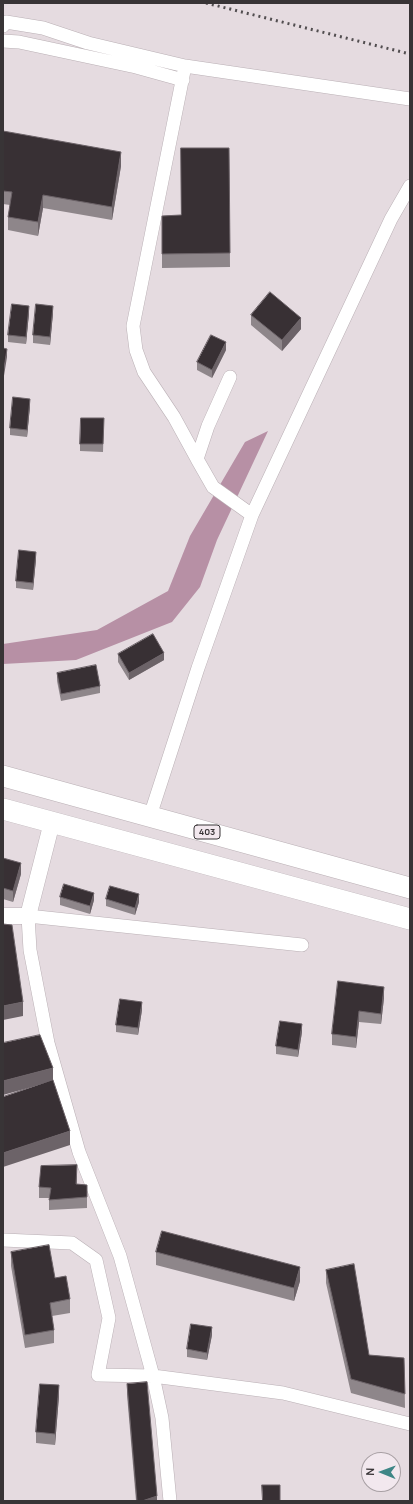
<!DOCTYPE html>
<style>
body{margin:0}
#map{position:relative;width:413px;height:1504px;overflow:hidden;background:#e5dbe0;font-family:Manrope,sans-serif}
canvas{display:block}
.frame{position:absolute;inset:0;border:4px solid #383436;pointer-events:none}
.north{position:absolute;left:361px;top:1452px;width:40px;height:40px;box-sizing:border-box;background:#f2e8ee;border:1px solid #a8a0a4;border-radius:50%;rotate:271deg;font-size:11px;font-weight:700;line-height:16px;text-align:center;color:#383436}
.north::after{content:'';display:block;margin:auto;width:14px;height:18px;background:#3e8686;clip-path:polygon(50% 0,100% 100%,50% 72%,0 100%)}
</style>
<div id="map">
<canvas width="413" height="1504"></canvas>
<div class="frame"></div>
<div class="north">N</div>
</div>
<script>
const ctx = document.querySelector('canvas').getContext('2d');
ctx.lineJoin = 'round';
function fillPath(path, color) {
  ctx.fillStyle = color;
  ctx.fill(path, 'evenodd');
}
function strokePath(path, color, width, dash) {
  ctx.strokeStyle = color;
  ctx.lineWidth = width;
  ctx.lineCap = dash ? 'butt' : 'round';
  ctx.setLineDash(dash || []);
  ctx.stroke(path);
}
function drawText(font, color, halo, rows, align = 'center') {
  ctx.font = font + ' Manrope,sans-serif';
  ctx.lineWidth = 4;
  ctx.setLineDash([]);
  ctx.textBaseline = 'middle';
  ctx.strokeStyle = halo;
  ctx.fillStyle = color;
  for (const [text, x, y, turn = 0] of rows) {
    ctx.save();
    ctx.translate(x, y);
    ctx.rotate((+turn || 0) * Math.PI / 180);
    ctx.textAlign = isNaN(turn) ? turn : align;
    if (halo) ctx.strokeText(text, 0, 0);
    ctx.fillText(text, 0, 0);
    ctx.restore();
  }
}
fillPath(new Path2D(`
 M268,431L217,540L200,587L172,622L76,660L3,664V644L97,630L168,591L190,536L245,442Z`), '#b790a5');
const minor = new Path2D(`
 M3,26L6,22L43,28L88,43L185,66L410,99
 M3,41L19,42L136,67L183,80
 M185,66L133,326L136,350L144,372L174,417L197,459
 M230,377L208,426L197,459L213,487L252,515
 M150,816L198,668L252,515L391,219L410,186
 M3,1240L72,1243L96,1260L109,1318L98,1375L153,1376L283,1393L410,1424
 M170,1501L162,1418L153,1376L120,1256L79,1152L48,1043L30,950L28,916L302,945`);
const tertiary = new Path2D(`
 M3,916H28L52,822`);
const trunk = new Path2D(`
 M3,776L410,888
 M3,809L410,919`);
strokePath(minor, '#bab0b5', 14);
strokePath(tertiary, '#bab0b5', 17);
strokePath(trunk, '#bab0b5', 22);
strokePath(minor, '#fff', 13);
strokePath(tertiary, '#fff', 16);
strokePath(trunk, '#fff', 21);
strokePath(new Path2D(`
 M206,3L410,54`), '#524e50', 3, [2, 4]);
fillPath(new Path2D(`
 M3,131L121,166L112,220L43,208L38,236L8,230V217L10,205L3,204Z
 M229,148L230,267L162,268V216L181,215Z
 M29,313L26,344L8,342V335Z
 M53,313L50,345L33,343V335Z
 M251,315L301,329L282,351L251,325Z
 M226,350L212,378L197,370V362Z
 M30,406L27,437L10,435V428Z
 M104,418L103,452L80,451V444Z
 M36,559L33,590L16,588V581Z
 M118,654L164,660L129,680L118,662Z
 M57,673L100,686V693L61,701L57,681Z
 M3,858L21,874L13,902L3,899Z
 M60,897L94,900L90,914L60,905Z
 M106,899L139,902L135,915L106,906Z
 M338,981L384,998L381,1024L359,1022L356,1048L332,1045V1034Z
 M142,1010L138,1035L116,1032V1025Z
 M302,1032L298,1057L276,1054V1046Z
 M77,1175V1184L87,1185V1208L49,1210V1198H39V1187Z
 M11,1252L55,1278L70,1299V1313L52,1316L54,1330V1343L25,1348L11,1266Z
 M156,1252L300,1281L294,1301L156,1265Z
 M326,1270L369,1355L404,1358L405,1408L351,1393L326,1283Z
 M212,1335L207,1360L187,1357V1349Z
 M127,1384L157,1501H136L127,1395Z
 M59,1396L55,1445L36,1443V1432Z`), '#8e868a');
fillPath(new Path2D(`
 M121,152V166L112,220V207Z
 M43,195V208L38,236V222Z
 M29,306V313L26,344V337Z
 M53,306V313L50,345V337Z
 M301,318V329L282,351V340Z
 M226,342V350L212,378V370Z
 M7,349V357L3,382V375Z
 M30,399V406L27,437V430Z
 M36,552V559L33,590V583Z
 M164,653V660L129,680V673Z
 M21,863V874L13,902V891Z
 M94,893V900L90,914V906Z
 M139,894V902L135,915V908Z
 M384,987V998L381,1024V1014Z
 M23,1002V1016L3,1020V1006Z
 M142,1002V1010L138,1035V1028Z
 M359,1011V1022L356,1048V1037Z
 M302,1024V1032L298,1057V1050Z
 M53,1068V1081L3,1095V1081Z
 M70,1131V1145L3,1167V1153Z
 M300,1267V1281L294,1301V1288Z
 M212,1327V1335L207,1360V1353Z
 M59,1385V1396L55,1445V1434Z
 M157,1496V1501H142Z`), '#6c6368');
const building = new Path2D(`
 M3,131L121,152L112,207L43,195L38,222L8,217L12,192L3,191Z
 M181,148H229L230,253L162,254V216L181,215Z
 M270,292L301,318L282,340L251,315Z
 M12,304L29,306L26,337L8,335Z
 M36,304L53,306L50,337L33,335Z
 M211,335L226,342L212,370L197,362Z
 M3,348L7,349L3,375Z
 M13,397L30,399L27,430L10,428Z
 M81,418H104L103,444H80Z
 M19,550L36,552L33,583L16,581Z
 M153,634L164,653L129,673L118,654Z
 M96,665L100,686L61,694L57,673Z
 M3,858L21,863L13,891L3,888Z
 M64,884L94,893L90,906L60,897Z
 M110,886L139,894L135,908L106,899Z
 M3,924L12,925L23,1002L3,1006Z
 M338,981L384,987L381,1014L359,1011L356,1037L332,1034Z
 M120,999L142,1002L138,1028L116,1025Z
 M280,1021L302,1024L298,1050L276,1046Z
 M40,1035L53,1068L3,1081V1043Z
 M53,1080L70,1131L3,1153V1097Z
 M77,1165L76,1184L87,1185V1197L49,1200L51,1188L39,1187L41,1166Z
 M162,1231L300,1267L294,1288L156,1252Z
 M49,1245L55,1278L66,1276L70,1299L50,1303L54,1330L25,1335L11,1252Z
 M354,1264L369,1355L404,1358L405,1394L351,1379L326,1270Z
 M191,1324L212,1327L207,1353L187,1349Z
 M147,1382L157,1496L142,1501H137L127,1384Z
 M40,1384L59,1385L55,1434L36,1432Z
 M262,1485H280V1501H263Z`);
fillPath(building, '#383034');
strokePath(building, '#6c6368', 1);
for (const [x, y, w] of [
 [207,832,26]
]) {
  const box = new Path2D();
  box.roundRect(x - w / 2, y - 7, w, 14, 3);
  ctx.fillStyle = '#f2e8ee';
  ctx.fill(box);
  strokePath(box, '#383436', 1);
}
drawText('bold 9px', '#383436', null, [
 ["403",207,832]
]);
</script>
